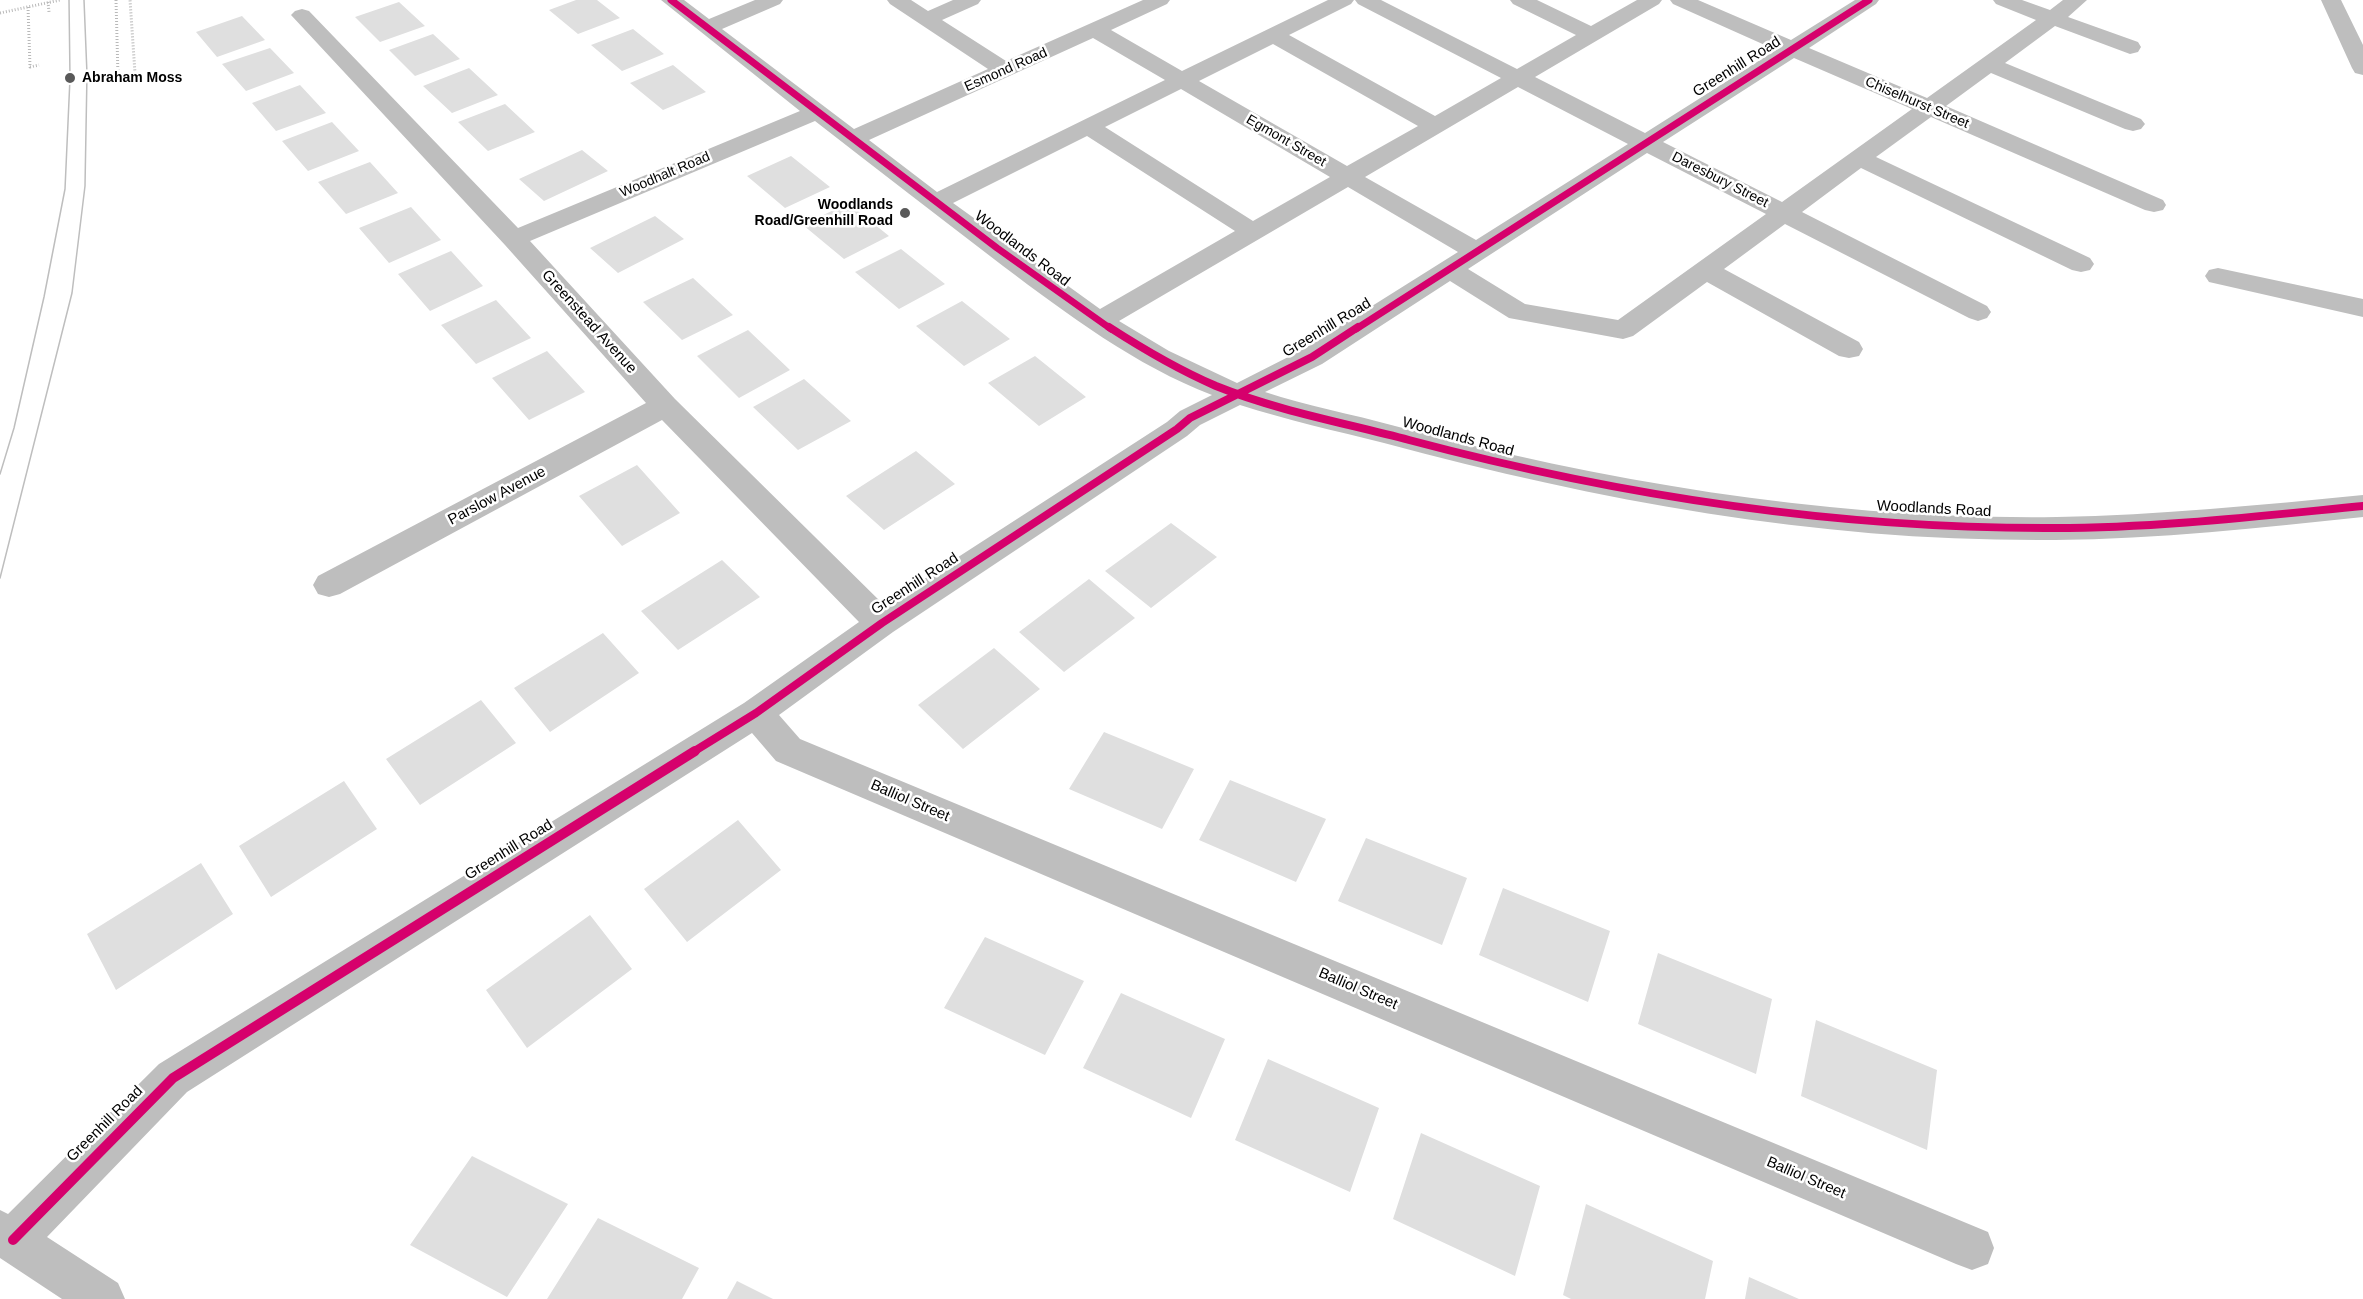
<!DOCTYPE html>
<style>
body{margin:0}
canvas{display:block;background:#fff}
</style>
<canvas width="2363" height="1299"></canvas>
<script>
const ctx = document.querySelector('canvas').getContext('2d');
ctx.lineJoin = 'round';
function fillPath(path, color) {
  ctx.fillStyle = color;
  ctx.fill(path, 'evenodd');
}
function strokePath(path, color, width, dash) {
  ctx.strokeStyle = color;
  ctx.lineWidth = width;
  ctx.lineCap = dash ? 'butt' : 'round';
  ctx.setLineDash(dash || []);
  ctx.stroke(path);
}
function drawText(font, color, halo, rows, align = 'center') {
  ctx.font = font + ' Helvetica,sans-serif';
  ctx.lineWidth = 5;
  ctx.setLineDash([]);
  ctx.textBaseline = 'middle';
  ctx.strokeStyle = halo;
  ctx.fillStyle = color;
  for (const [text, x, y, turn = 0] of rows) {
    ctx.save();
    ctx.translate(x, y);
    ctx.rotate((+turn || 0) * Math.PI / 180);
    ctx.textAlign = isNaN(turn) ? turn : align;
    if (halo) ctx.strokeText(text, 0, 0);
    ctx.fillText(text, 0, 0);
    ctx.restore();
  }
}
fillPath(new Path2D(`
 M576,0H597L620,18L578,34L549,10Z
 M399,2L425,26L380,42L355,17Z
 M242,16L265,40L217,57L196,32Z
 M633,29L664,54L622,71L591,45Z
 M433,34L460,59L415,76L389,50Z
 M270,48L294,73L246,91L222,64Z
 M673,65L706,92L663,110L630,83Z
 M469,68L498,95L452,113L423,86Z
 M300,85L326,113L276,131L252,103Z
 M505,104L535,132L488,151L458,122Z
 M332,122L359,151L308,171L282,141Z
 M582,150L608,171L544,201L519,179Z
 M791,156L830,187L785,208L747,176Z
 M370,162L398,193L346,214L318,182Z
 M848,203L889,236L844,259L803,225Z
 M411,207L441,240L389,263L359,228Z
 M655,216L684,239L618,273L590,248Z
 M901,249L945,284L899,309L855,272Z
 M451,251L483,286L430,311L398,274Z
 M693,278L733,315L682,340L643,302Z
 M496,300L531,338L476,364L441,325Z
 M962,301L1010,339L964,366L916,326Z
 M748,330L790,370L739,398L697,356Z
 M547,351L585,392L529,420L492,378Z
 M1035,356L1086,397L1039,426L988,383Z
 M804,379L851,421L798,450L753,407Z
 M916,451L955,484L884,530L846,496Z
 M637,465L680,513L622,546L579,496Z
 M1171,523L1217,557L1151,608L1105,571Z
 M722,560L760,597L678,650L641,611Z
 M1089,579L1135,618L1064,672L1019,632Z
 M603,633L639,673L550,732L514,688Z
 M994,648L1040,689L963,749L918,705Z
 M481,700L516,743L420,805L386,759Z
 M1104,732L1194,769L1162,829L1069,789Z
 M1230,780L1326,819L1296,882L1199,840Z
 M344,781L377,829L271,897L239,846Z
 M738,820L781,870L687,942L644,889Z
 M1366,838L1467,878L1442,945L1338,901Z
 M201,863L233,914L116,990L87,934Z
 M1503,888L1610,931L1588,1002L1479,955Z
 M590,915L632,969L527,1048L486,990Z
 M985,937L1084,981L1045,1055L944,1008Z
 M1658,953L1772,999L1756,1074L1638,1024Z
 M1121,993L1225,1039L1191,1118L1083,1068Z
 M1816,1020L1937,1070L1927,1150L1801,1096Z
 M1268,1059L1379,1108L1350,1192L1235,1140Z
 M1421,1133L1540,1186L1515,1276L1393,1219Z
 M472,1156L568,1204L507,1297L410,1245Z
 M1586,1204L1713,1261L1705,1299H1571L1563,1295Z
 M598,1218L699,1268L682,1299H547Z
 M1749,1277L1799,1299H1745Z
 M737,1281L773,1299H727Z`), '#dfdfdf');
strokePath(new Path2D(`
 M116,0L118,76L135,73L130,0
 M48,2L49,12
 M28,7L30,67L39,65
 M0,13L60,0`), '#b9b9b9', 3, [1, 2]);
fillPath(new Path2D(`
 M661,0H684L709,19L755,0H783L780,4L722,29L854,129L988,69L890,4L887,0H911L928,11L953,0H981L978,4L942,20L1006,61L1143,0H1170L1167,4L1111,30L1182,71L1328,0H1354L1351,4L1289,35L1435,116L1501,78L1358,4L1355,0H1381L1517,69L1576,35L1513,4L1510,0H1537L1591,26L1637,0H1662L1659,4L1535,77L1645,133L1776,50L1673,4L1670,0H1698L1791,40L1855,0H1879L1876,4L1809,48L1927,98L2036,20L1996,4L1993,0H2022L2050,10L2063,0H2087L2068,17L2138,42L2141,47L2138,52L2130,54L2055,26L2005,63L2141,119L2145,124L2141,129L2133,131L2125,129L1991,73L1946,106L2163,200L2166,205L2163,210L2154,212L2145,210L1931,117L1876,157L2090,258L2094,264L2090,270L2081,272L2072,270L1861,168L1802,212L1987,306L1991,312L1987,318L1978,321L1969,318L1785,224L1724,269L1859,342L1863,349L1859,356L1849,358L1839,356L1707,282L1633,336L1623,339L1509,318L1450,281L1322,364L1265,392C1307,406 1352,414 1395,426C1611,483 1832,520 2057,517C2159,515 2261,505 2363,495V517C2261,528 2158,539 2055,540C1823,542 1607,503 1384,443C1336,431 1287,420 1240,405L1200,425L1187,436L893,632L779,715L800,739L1988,1232L1994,1248L1988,1264L1972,1270L1956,1264L776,761L752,733L187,1092L47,1237L118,1283L125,1299H62L0,1258V1210L8,1214L159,1064L744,703L859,622L662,420L340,594L329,597L318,594L313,585L318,576L646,403L505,245L291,15L295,11L302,9L309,11L518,228L800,111ZM1093,38L1165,80L937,192L869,140ZM1273,44L1418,126L1347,166L1199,81ZM1794,58L1912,109L1782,202L1663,142ZM1518,87L1628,144L1476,240L1365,177ZM1181,89L1330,177L1253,221L1105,127ZM815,121C877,169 940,218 1003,266C1067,314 1136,366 1212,395L1180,411L1167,422L884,605L675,399L530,241ZM1087,136L1235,231L1100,309L953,203ZM1647,153L1766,214L1618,320L1525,304L1468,269ZM1348,187L1458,252L1302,350L1237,383L1169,351L1119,321Z
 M2321,0H2341L2363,45V75L2355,73L2352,68Z
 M2218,268L2363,299V317L2209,282L2205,276L2209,270Z`), '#bebebe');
strokePath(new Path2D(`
 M0,474L14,428L44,297L65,189L70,78L69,0
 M0,578L72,293L85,186L87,74L84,0`), '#bebebe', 1.5);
strokePath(new Path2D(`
 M671,0L997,248L1111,329
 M1356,329L1869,0`), '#d6006c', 7);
strokePath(new Path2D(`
 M1109,327C1143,349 1179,370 1216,386C1278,411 1345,423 1409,440C1620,496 1835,529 2054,528C2157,528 2260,516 2363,506
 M693,752L756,713L882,623L1177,429L1190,418L1312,357L1358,327`), '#d6006c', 8);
strokePath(new Path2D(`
 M13,1240L173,1078L695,751`), '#d6006c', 10);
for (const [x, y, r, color] of [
 [70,78,6,"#595959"],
 [905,213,6,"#595959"]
]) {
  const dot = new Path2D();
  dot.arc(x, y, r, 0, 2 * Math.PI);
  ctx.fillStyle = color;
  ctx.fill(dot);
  strokePath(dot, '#fff', 2);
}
drawText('14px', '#000', '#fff', [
 ["Esmond Road",1006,70,-24],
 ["Chiselhurst Street",1917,103,23],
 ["Egmont Street",1286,141,30],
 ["Woodhalt Road",665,175,-23],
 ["Daresbury Street",1720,180,27]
]);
drawText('bold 14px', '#000', '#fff', [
 ["Abraham Moss",82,78],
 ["Woodlands",893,205,"right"],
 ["Road/Greenhill Road",893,221,"right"]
], 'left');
drawText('15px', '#000', '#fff', [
 ["Greenhill Road",1737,67,-32],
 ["Woodlands Road",1022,249,37],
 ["Greenstead Avenue",589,322,48],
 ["Greenhill Road",1327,328,-31],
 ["Woodlands Road",1458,437,15],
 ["Parslow Avenue",497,496,-28],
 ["Woodlands Road",1934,509,3],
 ["Greenhill Road",915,584,-33],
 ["Balliol Street",910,801,23],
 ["Greenhill Road",509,850,-32],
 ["Balliol Street",1358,989,23],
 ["Greenhill Road",105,1124,-45],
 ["Balliol Street",1806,1178,23]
]);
</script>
